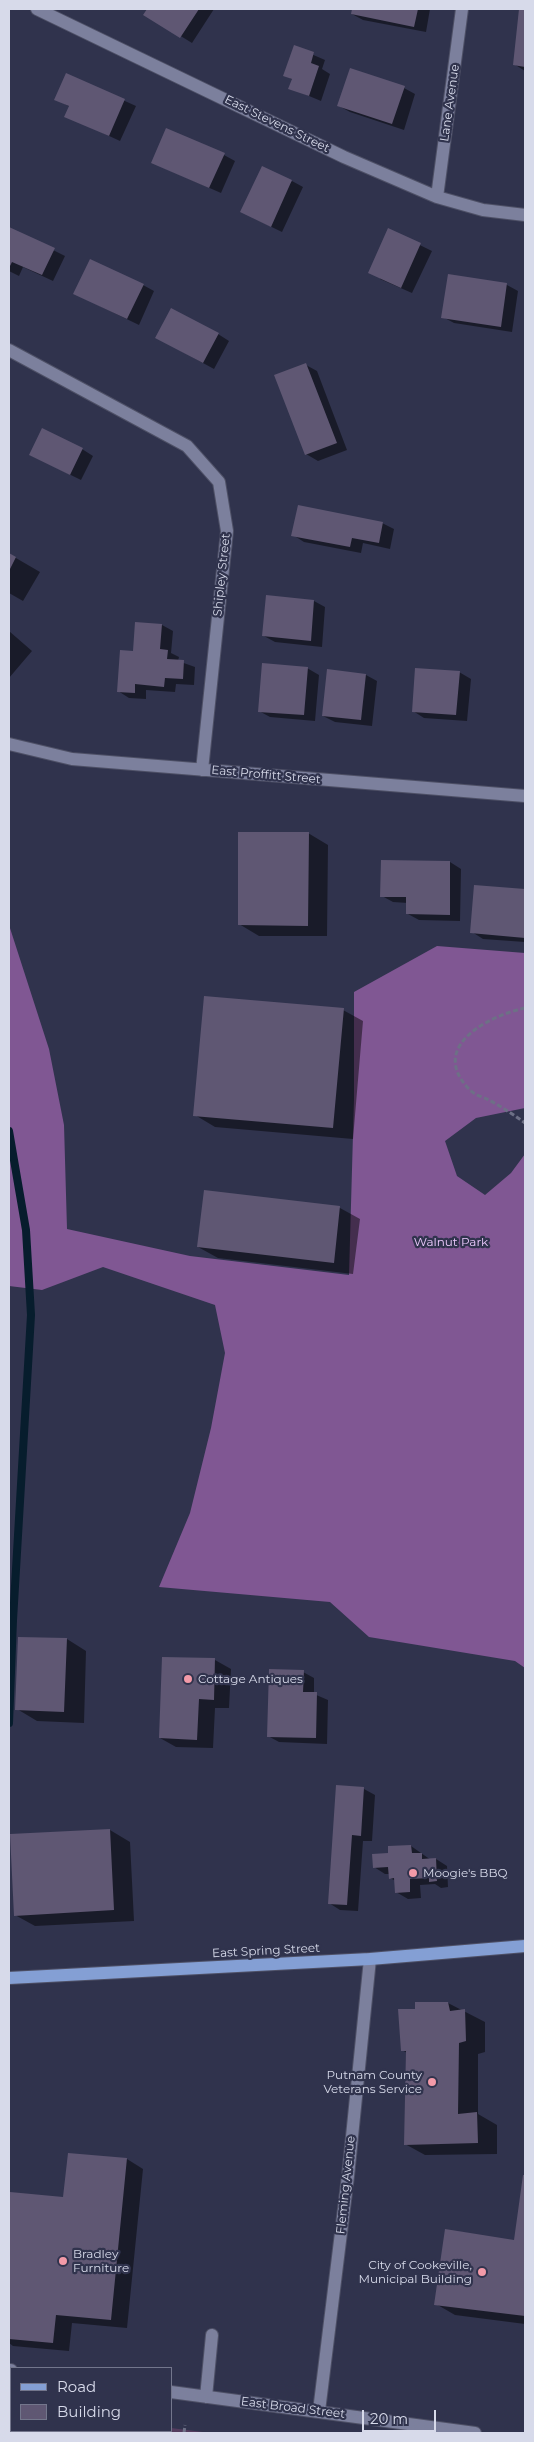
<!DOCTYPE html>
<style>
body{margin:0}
#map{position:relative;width:534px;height:2442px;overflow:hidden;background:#30334d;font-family:Montserrat,sans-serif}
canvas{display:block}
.frame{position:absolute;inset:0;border:10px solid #d7daea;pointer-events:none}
.legend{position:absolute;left:10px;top:2367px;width:162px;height:65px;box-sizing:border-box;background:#30334d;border:1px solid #73768c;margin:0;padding:6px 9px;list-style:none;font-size:15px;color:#d7daea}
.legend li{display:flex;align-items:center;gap:10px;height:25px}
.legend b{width:25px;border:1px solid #73768c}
.scale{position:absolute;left:362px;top:2410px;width:74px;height:22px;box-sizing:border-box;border:2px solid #d7daea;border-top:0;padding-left:6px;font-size:15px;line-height:18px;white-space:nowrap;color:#d7daea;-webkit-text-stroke:4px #30334d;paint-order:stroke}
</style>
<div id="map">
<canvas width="534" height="2442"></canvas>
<div class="frame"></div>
<ul class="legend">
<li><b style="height:6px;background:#849fd4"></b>Road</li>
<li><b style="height:14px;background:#5f5773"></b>Building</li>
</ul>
<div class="scale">20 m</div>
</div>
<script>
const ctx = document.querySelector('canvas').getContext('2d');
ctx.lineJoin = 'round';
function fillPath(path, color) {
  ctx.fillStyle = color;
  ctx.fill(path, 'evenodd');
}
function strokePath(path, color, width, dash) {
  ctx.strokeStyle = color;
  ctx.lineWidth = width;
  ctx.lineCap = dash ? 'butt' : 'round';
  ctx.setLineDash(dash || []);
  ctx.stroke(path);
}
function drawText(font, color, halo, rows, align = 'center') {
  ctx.font = font + ' Montserrat,sans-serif';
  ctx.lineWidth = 4.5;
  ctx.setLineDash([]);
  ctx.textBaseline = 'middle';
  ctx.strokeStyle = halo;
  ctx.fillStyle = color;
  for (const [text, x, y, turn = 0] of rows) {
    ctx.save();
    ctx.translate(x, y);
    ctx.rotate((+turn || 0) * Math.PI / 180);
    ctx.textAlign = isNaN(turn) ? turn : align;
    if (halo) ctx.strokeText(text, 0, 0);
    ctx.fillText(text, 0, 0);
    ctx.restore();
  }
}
fillPath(new Path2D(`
 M171,2428L211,2433H127L128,2431H171Z`), '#533c5e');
fillPath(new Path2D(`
 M9,925L49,1049L64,1125L67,1229L190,1256L349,1275L354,1099V992L437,946L525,953V1108L476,1118L445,1141L457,1176L485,1195L511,1173L525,1154V1668L515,1661L369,1637L330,1602L159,1587L190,1513L211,1428L225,1353L215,1305L103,1267L42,1290L9,1286Z`), '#805793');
fillPath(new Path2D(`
 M148,9H214L192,43L145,14Z
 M353,9H430L426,32L363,20L352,14Z
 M520,9H525V71L514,64Z
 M295,47L325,60L322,69L330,74L321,101L290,88L293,80L285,75Z
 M67,75L136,106L120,141L66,116L70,107L56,99Z
 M404,88L415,94L404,130L350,112L339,106Z
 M224,155L235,161L221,193L164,168Z
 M292,181L303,187L282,232L253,218Z
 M9,228L65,256L53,281L23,267L19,276L9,271Z
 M389,230L432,251L412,293L380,279Z
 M449,275L507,285L518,291L512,332L454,323L443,317Z
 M143,285L154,291L139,325L75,294Z
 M218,334L229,341L214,369L168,344Z
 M306,365L317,371L347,450L318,461L306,454Z
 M82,449L93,456L81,480L30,455Z
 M382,523L394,529L390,549L363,543L361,553L304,542L293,535Z
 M9,554L40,572L23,601L9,593Z
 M314,601L325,607L322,647L275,642L264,636Z
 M162,625L173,631L171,653L179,657L178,661L195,667L194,685L176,684L175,692L146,690V699L129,698L118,691L134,652Z
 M9,631L32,651L9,678Z
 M307,668L319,675L315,721L270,717L259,711Z
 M328,671L366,675L377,681L372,726L335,722L323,716Z
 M459,672L471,679L467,721L424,718L413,711Z
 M308,833L328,845L327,936H259L239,924Z
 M450,862L461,869L460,921L419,920L408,914V903L393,902L382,896Z
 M476,886L525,891V942L483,939L472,932Z
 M343,1010L363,1021L353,1139L215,1127L195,1115Z
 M205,1192L340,1208L360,1219L353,1274L218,1258L198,1247Z
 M67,1639L86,1651L84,1723L37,1721L17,1709Z
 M215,1660L231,1669L229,1708H215L213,1748L176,1747L160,1738Z
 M303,1672L314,1678V1694L328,1700L327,1744L279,1742L268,1736Z
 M364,1789L375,1795L372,1841H363L358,1911L340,1910L329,1903Z
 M110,1830L130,1842L134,1921L35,1926L15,1915Z
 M411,1846L431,1860L436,1859L447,1866L448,1887L441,1888L435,1884L420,1885L421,1898L408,1899L396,1892V1881L390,1878V1874H385L374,1867L390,1854Z
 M448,2003L485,2022V2052L478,2054V2114L497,2125V2154L425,2155L405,2144L407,2053L402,2050L416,2010Z
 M127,2159L143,2169L127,2328L72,2323L69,2351L13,2346L9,2343V2220L11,2194L65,2199Z
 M524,2177L525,2324L455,2315L436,2304L515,2241Z
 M20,2431H66L70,2433H20Z`), '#0007');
strokePath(new Path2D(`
 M9,1131L26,1230L31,1315L13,1620L9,1723`), '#071d2d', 8);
fillPath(new Path2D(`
 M147,9H199L180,38L143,15Z
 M352,9H418L414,27L351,14Z
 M519,9H525V67L513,65Z
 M294,45L314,52L311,63L319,66L309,96L288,89L292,79L283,76Z
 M350,68L405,86L392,124L337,106Z
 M66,73L125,99L109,136L64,117L69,106L54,100Z
 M166,128L225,153L209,188L151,163Z
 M262,166L292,180L271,227L240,212Z
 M9,227L55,248L42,275L12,262L9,268Z
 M388,228L421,243L401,288L368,273Z
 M90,259L144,284L127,319L73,294Z
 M448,274L507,283L501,327L441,318Z
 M171,308L219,333L203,363L155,338Z
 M306,363L337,443L305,455L274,375Z
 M42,428L83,448L70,475L29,455Z
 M298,505L383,522L379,543L352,538L350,547L291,536Z
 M9,553L16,557L9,571Z
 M266,595L314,600L311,641L262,636Z
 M135,622L162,624L160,649L168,650L167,659L184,660L183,679L165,678L164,687L135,684V693L117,692L120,650L133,651Z
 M262,663L308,667L304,715L258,712Z
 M415,668L460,671L456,715L412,712Z
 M327,669L366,674L361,720L322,716Z
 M238,832H309L308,926L238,925Z
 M381,860L450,861V915L406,914V897H380Z
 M474,885L525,889V938L470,933Z
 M204,996L344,1008L333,1128L193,1116Z
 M204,1190L340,1206L334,1263L197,1247Z
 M18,1637L67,1638L64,1712L15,1710Z
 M162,1657L215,1658L214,1700L199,1699L197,1740L159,1738Z
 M269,1669L304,1670L303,1692H317L316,1738L267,1737Z
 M336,1785L364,1787L361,1836L352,1835L347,1905L328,1904Z
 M110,1829L114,1910L14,1916L10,1834Z
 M411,1845L412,1853H422V1859L436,1858L437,1881L429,1882V1878L410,1879V1892L395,1893L394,1878L389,1879L388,1867L373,1868L372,1854L388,1853V1846Z
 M415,2002H448L450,2011L465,2009L466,2041L459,2043L458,2114L477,2112L478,2143L404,2145L406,2051H401L398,2009H415Z
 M68,2153L127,2158L111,2320L56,2315L53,2343L9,2339L10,2192L63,2197Z
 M523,2175H525V2316L434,2305L445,2229L514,2240Z
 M19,2431H66V2433H19Z`), '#5f5773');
const minor = new Path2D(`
 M37,9L344,157L437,197L483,210L525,215
 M437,197L462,9
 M9,350L187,446L219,482L227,531L202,770
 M9,744L72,759L525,796
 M9,2370H11
 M171,2392L475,2433
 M206,2397L212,2335
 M319,2411L348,2176L370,1959
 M83,2433V2431`);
const major = new Path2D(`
 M9,1978L370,1959L525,1946`);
strokePath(minor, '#4e5066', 14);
strokePath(major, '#4e5066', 14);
strokePath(new Path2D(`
 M525,1008C488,1016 428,1047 469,1089C474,1095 483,1097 489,1100C502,1107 514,1115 525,1123
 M149,2433V2431
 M184,2433L185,2425`), '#6d7086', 3, [5, 2.5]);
strokePath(minor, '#7c809d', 12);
strokePath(major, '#849fd4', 12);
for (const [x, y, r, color] of [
 [188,1679,5,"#f39aa8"],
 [413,1873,5,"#f39aa8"],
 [432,2082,5,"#f39aa8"],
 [63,2261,5,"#f39aa8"],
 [482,2272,5,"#f39aa8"]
]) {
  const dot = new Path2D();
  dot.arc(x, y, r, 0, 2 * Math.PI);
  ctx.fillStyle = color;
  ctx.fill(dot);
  strokePath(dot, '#30334d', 2);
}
drawText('12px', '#d7daea', '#30334d', [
 ["Lane Avenue",450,103,-82],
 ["East Stevens Street",277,124,26],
 ["Shipley Street",222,575,-84],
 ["East Proffitt Street",266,775,5],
 ["East Spring Street",266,1951,-3],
 ["Fleming Avenue",346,2185,-84],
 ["East Broad Street",293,2408,7]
]);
drawText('12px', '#ebc8fc', '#30334d', [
 ["Walnut Park",451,1242]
]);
drawText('12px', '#d7daea', '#30334d', [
 ["Cottage Antiques",198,1679],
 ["Moogie's BBQ",423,1873],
 ["Putnam County",422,2075,"right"],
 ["Veterans Service",422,2089,"right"],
 ["Bradley",73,2254],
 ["Furniture",73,2268],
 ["City of Cookeville,",472,2265,"right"],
 ["Municipal Building",472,2279,"right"]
], 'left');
</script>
